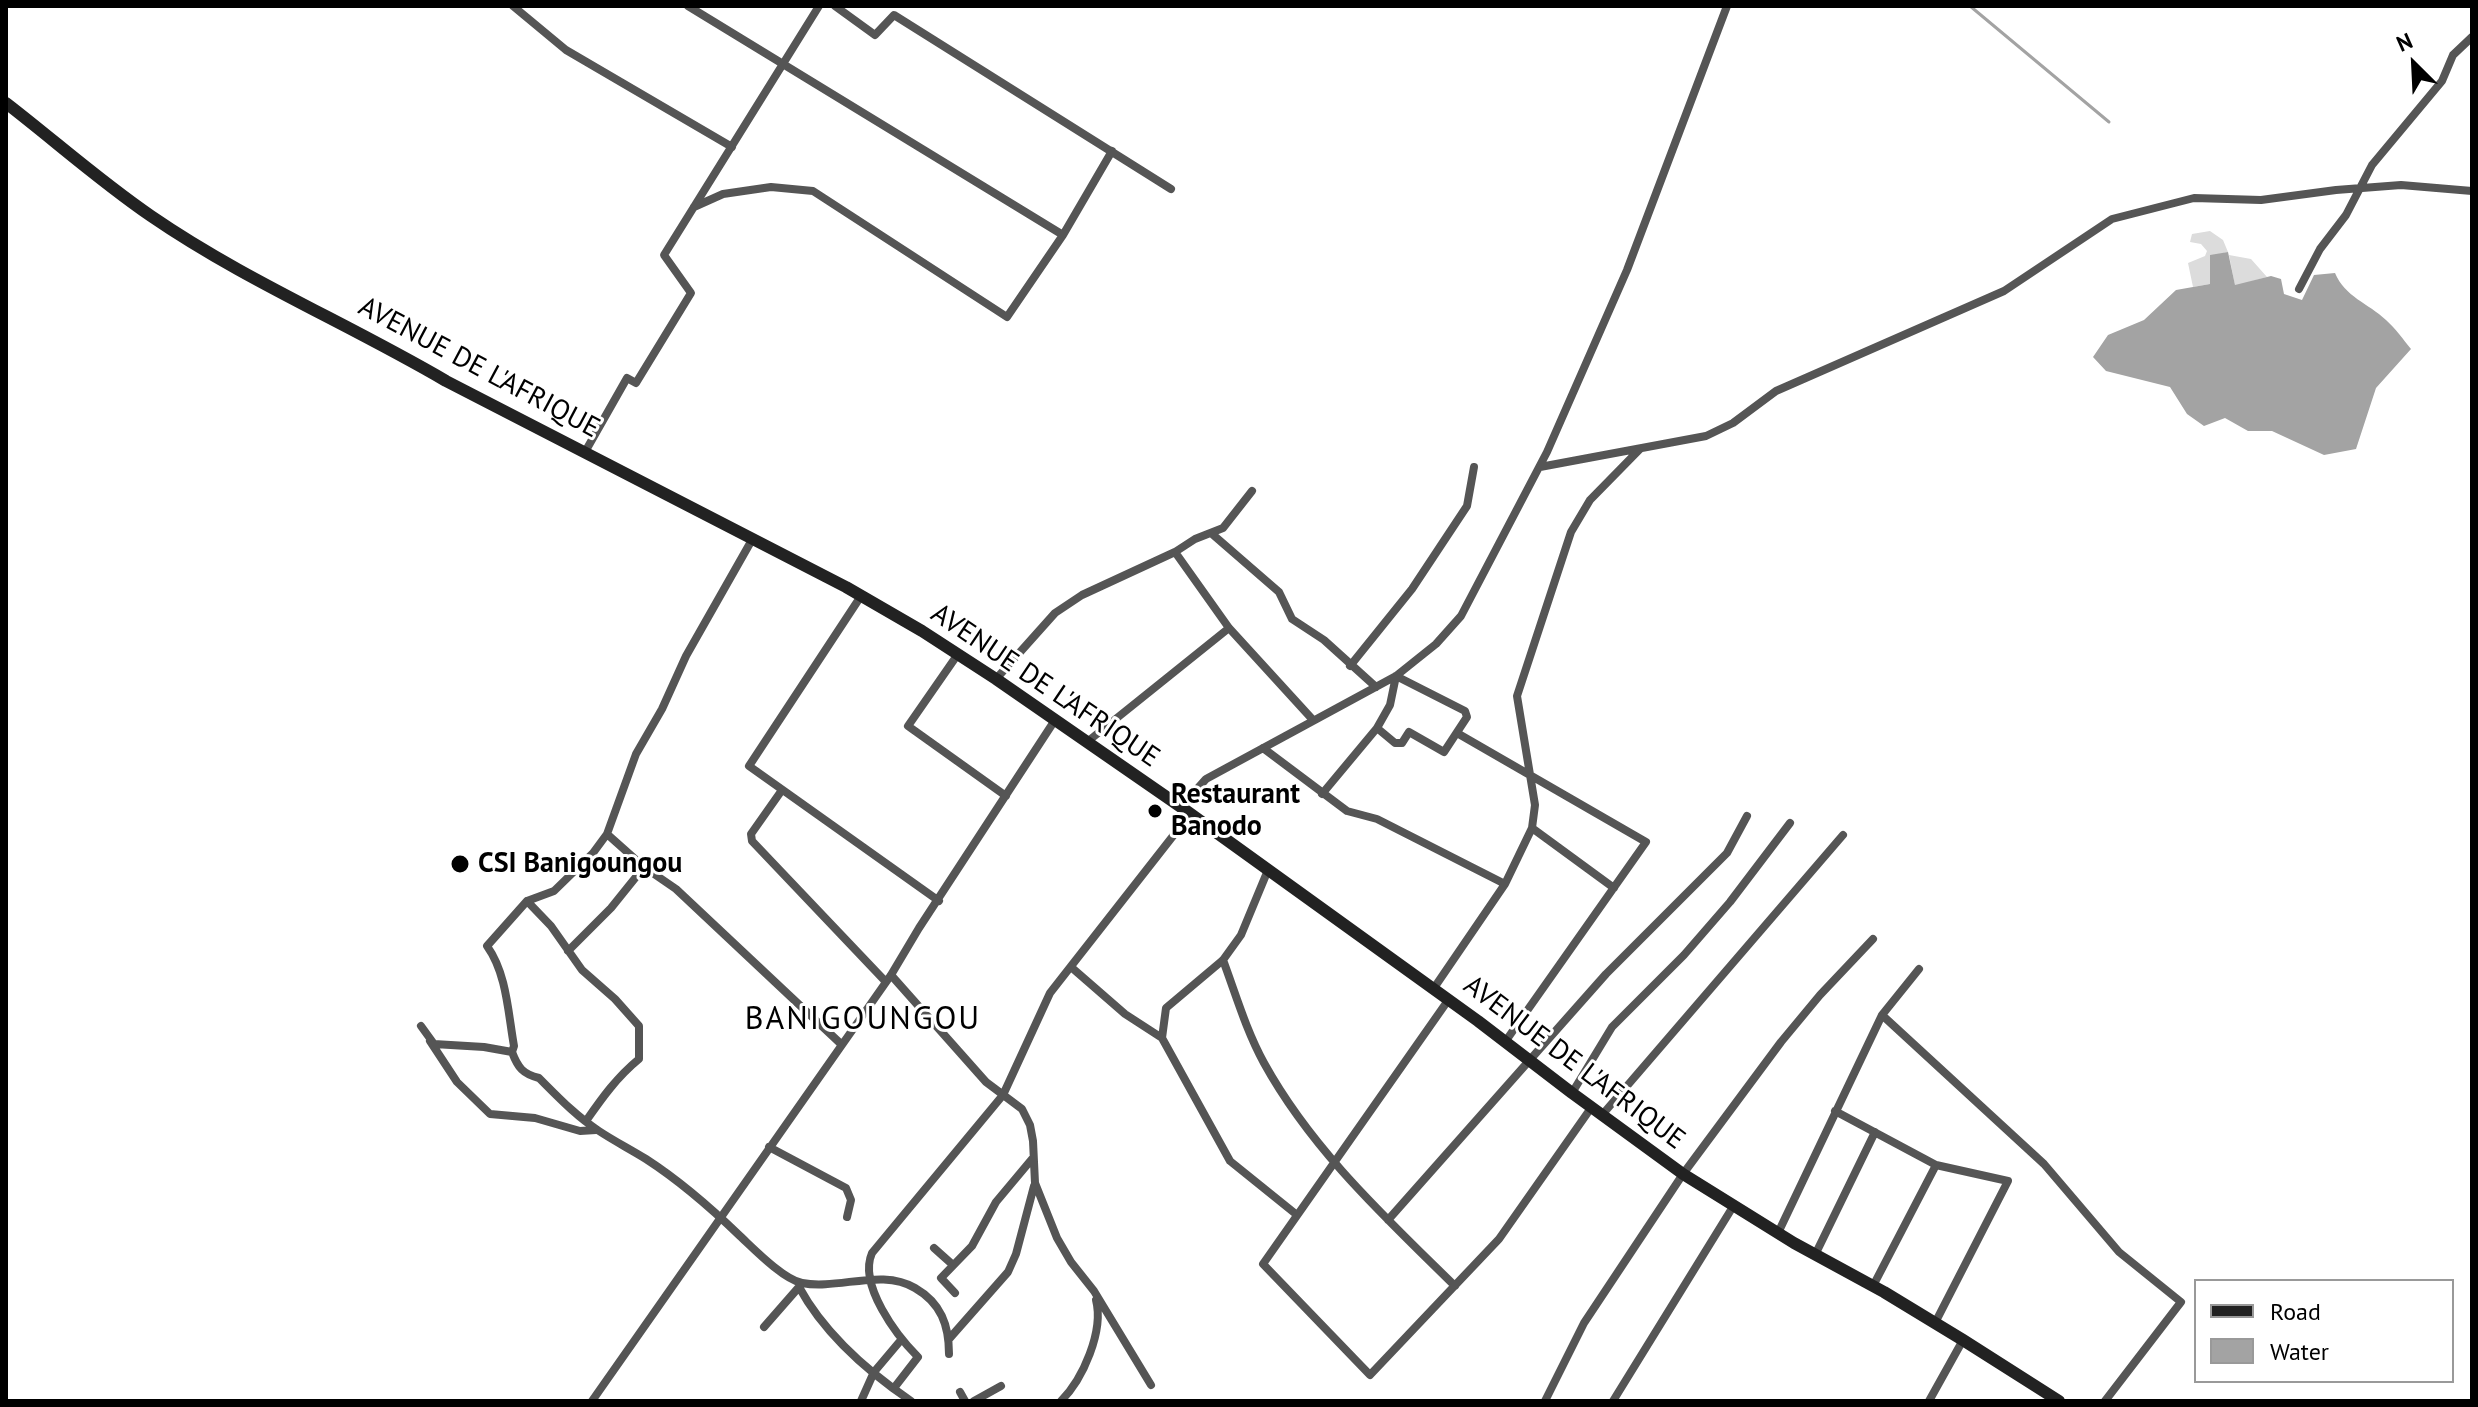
<!DOCTYPE html>
<style>
body{margin:0}
#map{position:relative;width:2478px;height:1407px;overflow:hidden;background:#fff;font-family:"PT Sans",sans-serif}
canvas{display:block}
.frame{position:absolute;inset:0;border:8px solid #000;pointer-events:none}
.legend{position:absolute;left:2194px;top:1279px;width:260px;height:104px;box-sizing:border-box;background:#fff;border:2px solid #999;margin:0;padding:10px 14px;list-style:none;font-size:24px;color:#000}
.legend li{display:flex;align-items:center;gap:16px;height:40px}
.legend b{width:40px;border:2px solid #999}
.north{position:absolute;left:2374px;top:24px;width:80px;height:80px;-webkit-text-stroke:6px #fff;paint-order:stroke;rotate:336deg;font-size:22px;font-weight:700;line-height:32px;text-align:center;color:#000}
.north::after{content:'';display:block;margin:auto;width:28px;height:36px;background:#000;clip-path:polygon(50% 0,100% 100%,50% 72%,0 100%)}
</style>
<div id="map">
<canvas width="2478" height="1407"></canvas>
<div class="frame"></div>
<ul class="legend">
<li><b style="height:10px;background:#222"></b>Road</li>
<li><b style="height:22px;background:#a3a3a3"></b>Water</li>
</ul>
<div class="north">N</div>
</div>
<script>
const ctx = document.querySelector('canvas').getContext('2d');
ctx.lineJoin = 'round';
function fillPath(path, color) {
  ctx.fillStyle = color;
  ctx.fill(path, 'evenodd');
}
function strokePath(path, color, width, dash) {
  ctx.strokeStyle = color;
  ctx.lineWidth = width;
  ctx.lineCap = dash ? 'butt' : 'round';
  ctx.setLineDash(dash || []);
  ctx.stroke(path);
}
function drawText(font, color, halo, rows, align = 'center') {
  ctx.font = font + ' "PT Sans",sans-serif';
  ctx.lineWidth = 6;
  ctx.setLineDash([]);
  ctx.textBaseline = 'middle';
  ctx.strokeStyle = halo;
  ctx.fillStyle = color;
  for (const [text, x, y, turn = 0] of rows) {
    ctx.save();
    ctx.translate(x, y);
    ctx.rotate((+turn || 0) * Math.PI / 180);
    ctx.textAlign = isNaN(turn) ? turn : align;
    if (halo) ctx.strokeText(text, 0, 0);
    ctx.fillText(text, 0, 0);
    ctx.restore();
  }
}
fillPath(new Path2D(`
 M2210,231L2223,240L2228,252L2210,256V284L2193,287L2188,263L2205,256L2207,251L2201,244L2190,242L2192,234Z
 M2229,255L2251,259L2267,277L2235,286Z`), '#dcdcdc');
fillPath(new Path2D(`
 M2228,252L2235,285L2271,276L2281,279L2284,294L2302,300L2314,275L2335,273C2345,297 2368,303 2386,320C2395,328 2403,339 2411,349L2376,388L2356,449L2324,455L2272,431H2248L2225,418L2204,426L2187,414L2170,387L2106,371L2093,357L2108,335L2144,320L2176,290L2210,284V255Z`), '#a3a3a3');
strokePath(new Path2D(`
 M1970,6L2109,122`), '#a3a3a3', 3);
strokePath(new Path2D(`
 M513,6L566,50L732,147
 M688,6L1063,235
 M835,6L875,35L894,15L1171,189
 M694,207L723,194L771,187L813,191L1007,317L1063,235L1112,151
 M2299,289L2320,249L2346,215L2372,165L2442,81L2453,55L2472,37
 M585,452L627,378L636,383L691,293L664,255L819,6
 M1540,467L1706,436L1733,423L1776,391L2004,291L2112,219L2194,198L2261,200L2336,190L2401,185L2472,191
 M1211,533L1279,592L1292,619L1324,640L1376,687
 M753,538L686,656L662,709L636,754L607,834L593,853L554,891L527,901L487,946C507,974 508,1013 514,1046L512,1052C518,1068 523,1074 539,1078C558,1097 577,1117 599,1131C614,1141 630,1149 646,1159C680,1181 711,1208 740,1236C754,1249 783,1279 802,1283C839,1290 882,1268 915,1288C941,1303 949,1325 949,1354
 M1175,552L1229,628L1313,720
 M861,596L749,766L939,901
 M958,654L908,726L1006,796
 M1350,666L1412,589L1467,506L1474,467
 M996,679L1055,613L1082,595L1175,552L1195,539L1223,528L1252,491
 M1457,733L1646,842L1505,1042
 M1087,742L1229,628
 M1263,748L1347,811L1377,819L1505,884
 M782,790L751,834L752,841L886,982
 M1322,794L1377,728L1390,705L1396,676L1465,711L1467,717L1444,752L1409,732L1402,743H1395L1377,728
 M1181,807L1206,779L1396,676L1436,644L1461,616L1547,452L1627,270L1727,6
 M1532,828L1614,888
 M607,834L644,867L676,889L841,1044
 M1268,870L1241,935L1223,960L1166,1008L1162,1038L1230,1161L1297,1215
 M527,901L551,926L582,970L615,999L639,1026V1059C617,1077 602,1098 586,1121
 M568,951L611,908L644,867
 M1223,960C1236,995 1246,1030 1264,1063C1312,1150 1385,1217 1455,1286
 M1071,967L1125,1014L1162,1038
 M891,975L986,1082L1022,1109L1030,1125L1033,1141L1035,1183L1057,1238L1071,1262L1094,1291L1151,1385
 M1434,988L1505,884L1532,828L1535,805L1517,696L1571,532L1590,500L1640,449
 M1449,999L1263,1264L1370,1375L1499,1239L1591,1108
 M1882,1015L2044,1164L2119,1252L2181,1302L2105,1401
 M421,1026L434,1044L484,1047L512,1052
 M430,1041L457,1082L490,1114L535,1118L580,1131L596,1130
 M1572,1093L1612,1027L1684,955L1730,902L1790,823
 M1835,1111L1936,1165L2008,1181L1935,1323
 M1602,1115L1843,835
 M769,1147L846,1188L851,1200L847,1217
 M1388,1220L1606,974L1727,853L1747,816
 M1778,1233L1882,1015L1919,969
 M934,1248L953,1265
 M1815,1255L1875,1132
 M801,1283L799,1287C824,1333 867,1371 911,1401
 M1873,1286L1936,1165
 M955,1293L941,1278L972,1246L996,1202L1032,1159
 M764,1327L799,1287
 M949,1339L1008,1272L1016,1254L1034,1186
 M894,1388L918,1357C897,1336 858,1285 872,1253L1003,1095L1050,993L1191,813
 M960,1392L965,1401
 M592,1401L891,975L919,928L1055,720
 M861,1401L874,1372L901,1340
 M974,1401L1001,1386
 M1061,1401C1083,1379 1104,1331 1096,1300
 M1545,1401L1584,1323L1683,1174L1781,1042L1820,995L1873,939
 M1613,1401L1734,1205
 M1929,1401L1963,1340`), '#555', 8);
strokePath(new Path2D(`
 M6,103C54,140 101,182 151,216C244,280 349,324 446,381L846,587L922,631L996,679L1181,807L1478,1021L1572,1093L1683,1174L1794,1243L1884,1292L1963,1340L2059,1401`), '#222', 12);
for (const [x, y, r, color] of [
 [1155,811,8,"#000"],
 [460,864,10,"#000"]
]) {
  const dot = new Path2D();
  dot.arc(x, y, r, 0, 2 * Math.PI);
  ctx.fillStyle = color;
  ctx.fill(dot);
  strokePath(dot, '#fff', 3);
}
drawText('28px', '#000', '#fff', [
 ["AVENUE DE L'AFRIQUE",479,368,28],
 ["AVENUE DE L'AFRIQUE",1045,686,34],
 ["AVENUE DE L'AFRIQUE",1574,1063,37]
]);
drawText('bold 28px', '#000', '#fff', [
 ["Restaurant",1171,795],
 ["Banodo",1171,827],
 ["CSI Banigoungou",478,864]
], 'left');
ctx.letterSpacing = '2px';
drawText('32px', '#000', '#fff', [
 ["BANIGOUNGOU",863,1020]
]);
ctx.letterSpacing = '0px';
</script>
